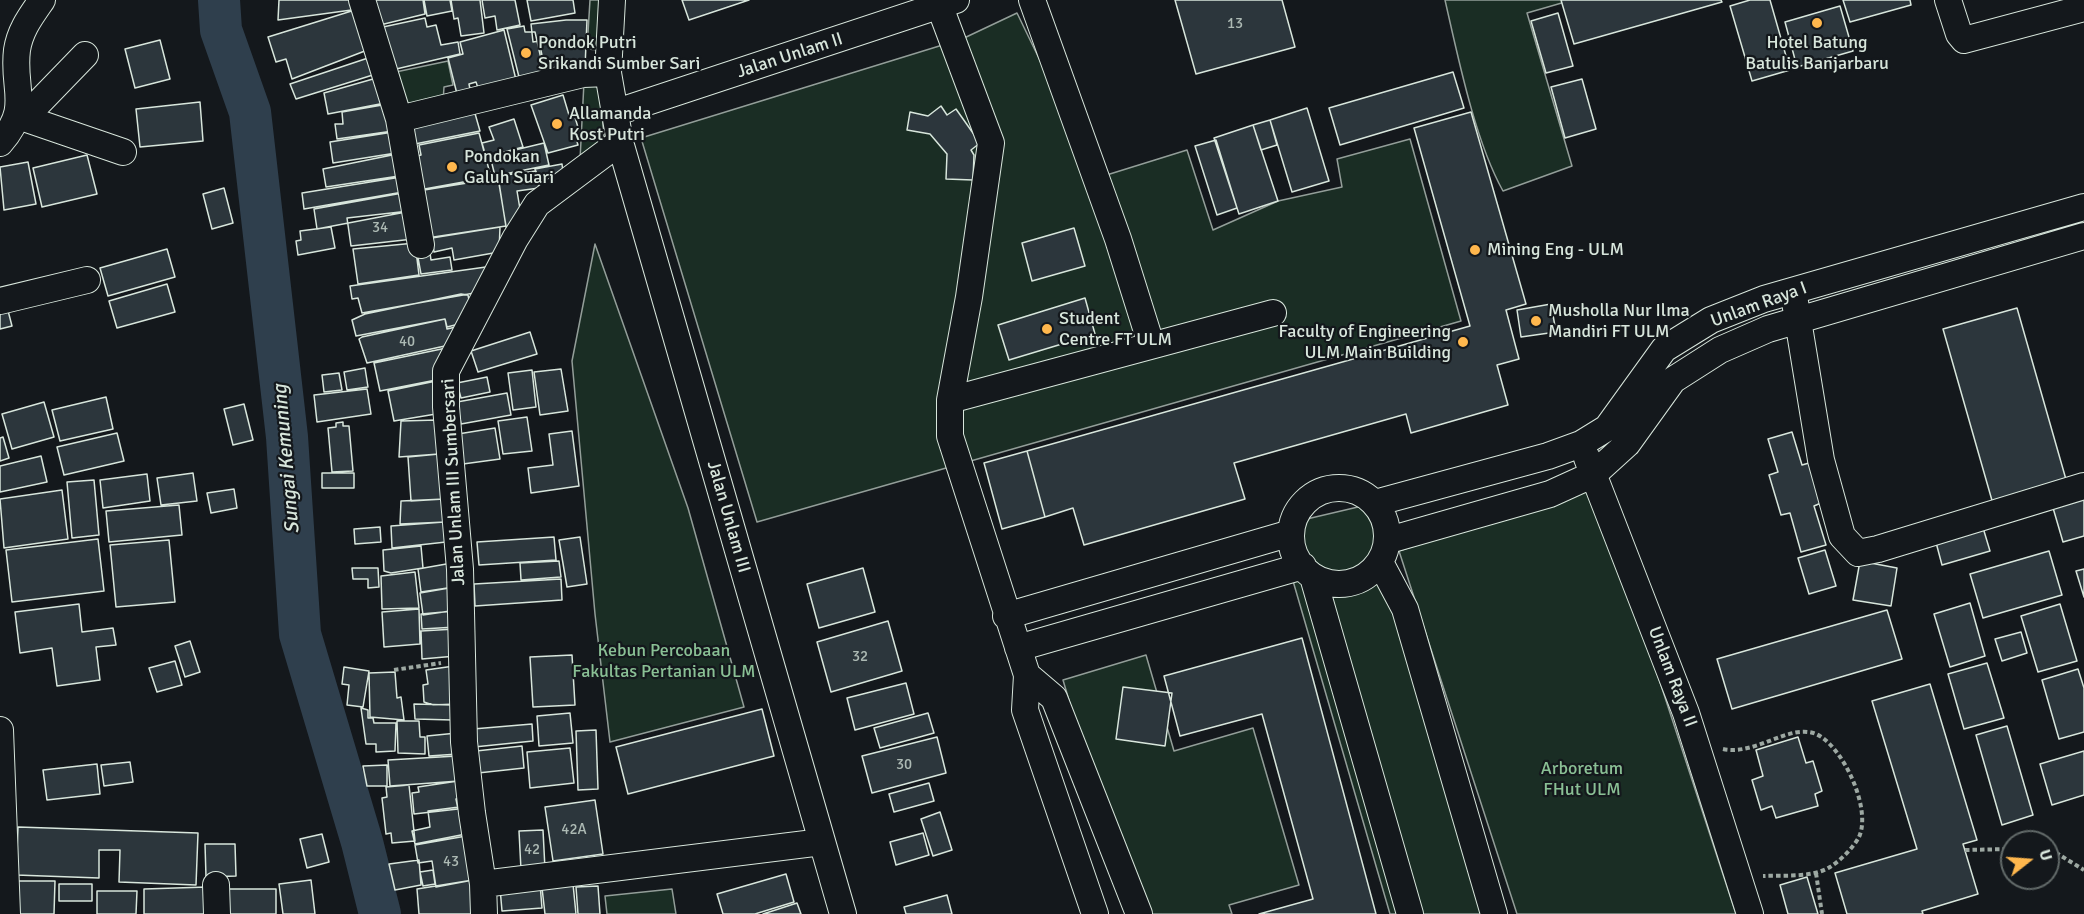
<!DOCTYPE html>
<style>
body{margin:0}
#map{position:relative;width:2084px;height:914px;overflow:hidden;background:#14181c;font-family:Signika,sans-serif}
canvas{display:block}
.north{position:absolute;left:2000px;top:830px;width:60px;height:60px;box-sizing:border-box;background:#14181c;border:2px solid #626a69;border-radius:50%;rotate:73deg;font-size:16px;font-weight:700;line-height:24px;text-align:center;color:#d8e6dc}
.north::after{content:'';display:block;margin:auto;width:21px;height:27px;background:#ffb74d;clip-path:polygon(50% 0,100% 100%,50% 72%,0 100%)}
</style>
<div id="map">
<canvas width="2084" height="914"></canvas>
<div class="north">U</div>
</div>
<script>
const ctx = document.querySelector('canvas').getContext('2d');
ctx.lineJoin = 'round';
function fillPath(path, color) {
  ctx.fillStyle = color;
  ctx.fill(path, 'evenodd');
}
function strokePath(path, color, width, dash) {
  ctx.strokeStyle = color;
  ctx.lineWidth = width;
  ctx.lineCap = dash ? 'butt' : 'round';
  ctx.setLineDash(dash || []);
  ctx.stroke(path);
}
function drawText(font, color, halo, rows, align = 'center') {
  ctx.font = font + ' Signika,sans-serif';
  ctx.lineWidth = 4.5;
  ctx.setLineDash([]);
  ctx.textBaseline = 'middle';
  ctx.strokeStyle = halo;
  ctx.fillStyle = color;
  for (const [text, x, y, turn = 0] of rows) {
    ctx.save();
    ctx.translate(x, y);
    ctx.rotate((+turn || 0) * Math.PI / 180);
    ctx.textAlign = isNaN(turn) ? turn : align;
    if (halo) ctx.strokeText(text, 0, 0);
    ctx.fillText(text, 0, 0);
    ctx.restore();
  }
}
const green = new Path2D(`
 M590,0H604L600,50L587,49Z
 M1445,0H1572L1527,13L1572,166L1503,191C1475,141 1458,57 1445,0Z
 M1017,13L1097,178L1187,150L1213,230L1278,201L1342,187L1337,159L1410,139L1461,321L757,522L641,138L962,39Z
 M448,61L453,85L444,87L443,101L410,109L391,73Z
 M584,82L600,88L604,138L603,142L580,160Z
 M595,244L688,508L744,707L610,742L595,614L572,361Z
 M1596,487L1736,914H1517L1399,551Z
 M1375,503L1498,914H1390L1277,526Z
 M1146,655L1174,751L1253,728L1299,885L1229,905L1232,914H1132L1063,680Z
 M672,889L676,914H607L605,896Z`);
fillPath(green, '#1a2d24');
strokePath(green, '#939e99', 1.5);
strokePath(new Path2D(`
 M219,0L221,30L250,112L287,437L300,634L362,842L380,914`), '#2f3f4d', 42);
const building = new Path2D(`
 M279,0H356L359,9L278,20Z
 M370,0H423L425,14L376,26Z
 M424,0H450L452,11L427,16Z
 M451,0H480L484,33L461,36L458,18L454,19Z
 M482,0H515L520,25L497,30L495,16L485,18Z
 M527,0H573L575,13L531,21Z
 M682,0H749L689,20Z
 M1175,0H1282L1295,47L1196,74Z
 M1561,0H1721L1722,2L1574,44Z
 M1750,0H1770L1790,70L1752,81L1730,6Z
 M1843,0H1910L1911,5L1850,22Z
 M1840,6L1853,51L1797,67L1785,22Z
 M358,9L370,49L292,79L286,59L276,62L268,37Z
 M1558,13L1573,66L1546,73L1531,21Z
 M425,18L427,27L436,25L441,45L458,42L460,54L392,70L383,27Z
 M566,20H587L585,68L545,70L539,41L533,42L531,24Z
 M524,26L525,32H535L544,72L520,81L507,29Z
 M504,30L517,84L480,94L476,82L469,84L471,94L458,98L448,58L463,54L460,42Z
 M160,40L170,79L135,88L125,49Z
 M371,57L376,74L296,99L290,84Z
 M1453,72L1464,108L1340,145L1329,108Z
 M380,77L385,103L328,114L324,93Z
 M1582,79L1596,129L1565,138L1551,87Z
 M563,95L569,115L574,114L580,134L575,135L578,145L548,153L531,105Z
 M200,102L203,141L140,147L136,109Z
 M388,104L393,131L337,139L335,124H343L342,112Z
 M941,106L947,115L956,109L980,143L971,150L974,155L973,180L946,179L947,154L930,134L907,130L910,112L928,116Z
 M1307,108L1329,181L1292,192L1270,120Z
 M474,110L480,131L410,145L407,124Z
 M1471,112L1526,304L1506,310L1519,359L1497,365L1508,405L1411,433L1406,414L1234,463L1245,499L1084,545L1073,508L1045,517L1027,451L1470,326L1414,128Z
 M514,119L523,147L486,157L482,143L494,140L489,127Z
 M1270,120L1277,145L1261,150L1253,125Z
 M1253,125L1278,201L1239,214L1214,138Z
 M393,132L396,153L333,163L330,142Z
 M479,133L491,177L419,190L414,157L421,155L419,145Z
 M1216,140L1237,208L1217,215L1195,146Z
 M544,143L549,165L495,176L490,156Z
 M397,154L399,176L326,187L323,169Z
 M87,155L97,194L42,207L33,168Z
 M28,162L36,204L4,210L0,167Z
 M562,164L563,172L540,189L535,169Z
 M536,171L539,188L517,191L521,215L517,225L506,227L498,176Z
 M401,177L403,192L304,209L302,193Z
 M498,178L506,226L427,238L418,191Z
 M224,188L233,223L212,229L203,194Z
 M408,192L411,211L317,229L314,209Z
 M409,211L413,239L351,246L347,218Z
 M331,227L335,248L298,255L296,241L301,240L300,231Z
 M500,227L499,252L454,260L452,248L434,252L432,238Z
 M1074,228L1085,266L1032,281L1022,243Z
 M415,243L419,275L358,284L353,249Z
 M429,246L431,260L450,257L452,270L421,274L416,247Z
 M167,249L175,277L108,296L100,268Z
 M493,266L480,292L362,313L358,298L352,299L350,286Z
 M167,284L175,312L117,328L109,301Z
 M461,294L468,295L471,310L463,323L447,327L445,319L356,336L352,320L365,314Z
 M1085,298L1095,334L1009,360L998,325Z
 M6,303L12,326L0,329V304Z
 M1551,304L1556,332L1521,337L1517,310Z
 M2017,308L2067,483L1993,504L1943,329Z
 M445,319L447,329L460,326L454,344L367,363L359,339L362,337Z
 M530,332L537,354L478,372L471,351Z
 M451,347L436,380L380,391L374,363Z
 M365,368L368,387L347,390L344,372Z
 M561,369L568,411L540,415L534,372Z
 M532,370L536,407L513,410L508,373Z
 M339,373L342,390L324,392L322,375Z
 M487,377L490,392L461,398L457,383Z
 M436,381V414L394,421L388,391Z
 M367,389L371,414L317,422L314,395Z
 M507,393L511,415L461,424L457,402Z
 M106,397L113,429L60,441L52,410Z
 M44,402L54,437L12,449L2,414Z
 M244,404L253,440L233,445L224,409Z
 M527,417L532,451L503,454L498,421Z
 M437,420L439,454L399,457L401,421Z
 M343,422V426H349L353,471L332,472L328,428L336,427V423Z
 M495,428L500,459L463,464L458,434Z
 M572,431L579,486L531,493L528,468L553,465L549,434Z
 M1792,432L1802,465L1809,463L1821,503L1814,506L1826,545L1801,552L1790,513L1781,515L1769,475L1778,472L1768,439Z
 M117,433L124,461L64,475L57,447Z
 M3,437L9,458L0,461V438Z
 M1027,451L1045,517L1002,529L984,463Z
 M439,454L444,499L411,501L408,457Z
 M41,456L47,482L0,492V466Z
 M193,473L197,501L161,505L157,478Z
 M322,473H354V488H322Z
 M147,474L150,501L103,508L100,480Z
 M94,480L99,535L72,538L67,482Z
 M234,489L237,508L211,513L207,493Z
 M62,490L68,539L4,548L0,499Z
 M2084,492V536L2063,542L2051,501Z
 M445,499L446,522L400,524L401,501Z
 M179,505L182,535L109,542L106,511Z
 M1981,521L1990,551L1942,565L1934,535Z
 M444,522L446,542L392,548L391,526Z
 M380,527L381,542L355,544L354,529Z
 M554,537L556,560L479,565L477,542Z
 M580,537L587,584L567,587L559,540Z
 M98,539L104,591L12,602L6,550Z
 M169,540L175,602L116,607L110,545Z
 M421,546L423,568L391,573L384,571L383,550Z
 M1825,550L1836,586L1809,594L1798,558Z
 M2049,551L2062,595L1983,618L1970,574Z
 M559,561L561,577L521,580L520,563Z
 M1860,561L1897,568L1891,606L1853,600Z
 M452,563L454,587L421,592L418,569Z
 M352,568H378L379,587L368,588V579H353Z
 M863,568L875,612L819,628L807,584Z
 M2084,569V597L2076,571Z
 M415,572L419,608L382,609L381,576Z
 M561,579L562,600L475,606L474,584Z
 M455,587L457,610L423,615L420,593Z
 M1970,603L1985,656L1950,667L1934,614Z
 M79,604L82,632L113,628L116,645L96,647L100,680L57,686L52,648L20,653L15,612Z
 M2060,604L2077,661L2038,672L2021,616Z
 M419,609L420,644L384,647L382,612Z
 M1887,610L1902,659L1732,709L1717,659Z
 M455,611L456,627L422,629L421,614Z
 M888,621L902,671L831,692L817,642Z
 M455,629L456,656L422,659L421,631Z
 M2021,632L2027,653L2002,661L1995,639Z
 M1302,638L1376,914H1259L1313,899L1262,714L1180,736L1164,676Z
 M190,641L200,672L185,677L175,646Z
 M572,655L575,705L533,707L530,657Z
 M175,661L182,685L157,692L149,668Z
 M1987,663L2004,718L1964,729L1948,674Z
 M454,666L456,704L433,705L424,702L423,685L428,684L426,670Z
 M344,667L369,671L363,707L347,705L349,685L342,684Z
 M2078,669L2084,688V732L2059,739L2042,680Z
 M395,672L397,698L401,697L404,720L370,717L369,673Z
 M906,683L914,714L855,730L847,698Z
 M1930,684L1977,840L1963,844L1978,894L1922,911L1923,914H1847L1835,873L1917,849L1872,701Z
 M1123,687L1172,693L1165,746L1116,739Z
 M414,704L452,705L453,720L415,719Z
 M361,708L368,710V718H373L374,723H396L395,751L376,752V744H366Z
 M762,709L774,756L628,794L616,747Z
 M570,713L573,743L539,746L537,716Z
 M928,713L934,733L880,748L874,728Z
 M397,721H419L420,737H425V754L398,753Z
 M532,724L533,741L474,747L473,729Z
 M2007,726L2033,815L2002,825L1976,735Z
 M596,730L598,789L578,790L576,731Z
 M457,733L458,754L429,756L427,736Z
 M937,737L946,773L872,793L862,756Z
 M1798,737L1806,763L1813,761L1822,791L1815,794L1818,806L1776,818L1772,806L1761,810L1752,780L1763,776L1756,750Z
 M522,746L524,768L478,773L476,751Z
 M570,748L574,783L530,788L527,752Z
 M2084,751V795L2052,805L2040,764Z
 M457,756L459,781L390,786L388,760Z
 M130,762L133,782L104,786L101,765Z
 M97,764L100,794L47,800L43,770Z
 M387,765V786H367L363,766Z
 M458,781L461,798L456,799L458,809L414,814L412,793L419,792L418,787Z
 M929,783L934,801L894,812L889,794Z
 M409,785L415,841L392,843L391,833L386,834L382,798L387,797L386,787Z
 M595,800L603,854L553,861L545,807Z
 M459,807L466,834L415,844L412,831L430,827L428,811Z
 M940,812L952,850L933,856L921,819Z
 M18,827L198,833L196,885L119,882L120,850H99V878L16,875Z
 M543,830L545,869L521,870L519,831Z
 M923,833L929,855L896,865L890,842Z
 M322,834L329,862L307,868L300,839Z
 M466,836L473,880L436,887L432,861L418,863L415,845Z
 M205,844H235L236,876L206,877Z
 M419,860L421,885L395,890L389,864Z
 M433,870L435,884L423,886L420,872Z
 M786,874L794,902L755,914H723L717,894Z
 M1807,877L1818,914H1788L1780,885Z
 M311,880L315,914H283L279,884Z
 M473,880V914H419L417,889Z
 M18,881H55L54,914H18Z
 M59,884H92V901H59Z
 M540,884L542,908L502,911L500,888Z
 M573,884L576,914H545L542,888Z
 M598,886L600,914H578L576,887Z
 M207,887L208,914H144V889Z
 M221,889H276V914H221Z
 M97,891H137L136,914H97Z
 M947,895L952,914H906L904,907Z
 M797,903L801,914H763Z`);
fillPath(building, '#2c363c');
strokePath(building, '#d8e6dc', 1.5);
const minor = new Path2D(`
 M362,0L399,119L421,245
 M612,0L608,73L620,142L843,914
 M1032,0L1118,239L1151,344
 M1948,0L1959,34L1964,40L2084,8
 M940,7L991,143L969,297L950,400
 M623,110L956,0
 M18,116L123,152
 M24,118L85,55
 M399,119L583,74L608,73
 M0,143C32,107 12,90 17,50C20,30 31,16 42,0
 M0,301L87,280
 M1795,302L1821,460L1842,536L1858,553L1878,549L2084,486
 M1587,458L1686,713L1750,914
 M1291 536a48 48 0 1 1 96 0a48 48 0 1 1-96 0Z
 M1375,503L1548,456L1581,444L1607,428L1664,349L1711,320L1764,299L2084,207
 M1389,540L1550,494L1594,474L1627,444L1673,380L1720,350L1768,329L2084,236
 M1381,564L1405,609L1494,914
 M1313,577L1410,914
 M1006,616L1291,533
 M1018,648L1303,566
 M1027,675L1054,698L1139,914
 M0,730L7,914
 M483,884L822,842
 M216,885L217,914
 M484,914L483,884L472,813L464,742L460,569L446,407V371L515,239L537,204L620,142
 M1095,914L1025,710L1027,675L950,436V400L1273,313`);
strokePath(minor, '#d8e6dc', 28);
strokePath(new Path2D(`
 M394,670L441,663
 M1723,749C1756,756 1789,723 1816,734C1843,746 1872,809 1859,837C1853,848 1841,860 1830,867C1812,878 1784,875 1763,876
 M1965,850L2012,849
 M2048,852L2058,854L2084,870
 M1816,873L1822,914`), '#9da8a2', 4, [4.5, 3]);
strokePath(minor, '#14181c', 26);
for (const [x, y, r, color] of [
 [1817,23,6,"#ffb74d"],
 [526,53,6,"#ffb74d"],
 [557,124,6,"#ffb74d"],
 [452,167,6,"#ffb74d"],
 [1475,250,6,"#ffb74d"],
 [1536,321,6,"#ffb74d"],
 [1047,329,6,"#ffb74d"],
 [1463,342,6,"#ffb74d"]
]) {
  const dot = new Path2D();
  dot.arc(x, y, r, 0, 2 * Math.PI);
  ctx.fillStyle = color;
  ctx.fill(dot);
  strokePath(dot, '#14181c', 2);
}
drawText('15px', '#adbab4', null, [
 ["13",1235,24],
 ["34",380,228],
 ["40",407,342],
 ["32",860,657],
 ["30",904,765],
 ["42A",574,830],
 ["42",532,850],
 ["43",451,862]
]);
drawText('18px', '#d8e6dc', '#14181c', [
 ["Pondok Putri",538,43],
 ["Srikandi Sumber Sari",538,64],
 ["Hotel Batung",1817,43,"center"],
 ["Batulis Banjarbaru",1817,64,"center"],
 ["Allamanda",569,114],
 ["Kost Putri",569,135],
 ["Pondokan",464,157],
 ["Galuh Suari",464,178],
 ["Mining Eng - ULM",1487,250],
 ["Musholla Nur Ilma",1548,311],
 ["Mandiri FT ULM",1548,332],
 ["Student",1059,319],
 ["Centre FT ULM",1059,340],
 ["Faculty of Engineering",1451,332,"right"],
 ["ULM Main Building",1451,353,"right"]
], 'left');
drawText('18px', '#d8e6dc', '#14181c', [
 ["Jalan Unlam II",790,56,-18],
 ["Unlam Raya I",1759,305,-20],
 ["Jalan Unlam III Sumbersari",454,482,-93],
 ["Jalan Unlam III",728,517,74],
 ["Unlam Raya II",1672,677,69]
]);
drawText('18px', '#8ac095', '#14181c', [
 ["Kebun Percobaan",664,651],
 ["Fakultas Pertanian ULM",664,672],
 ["Arboretum",1582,769],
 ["FHut ULM",1582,790]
]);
drawText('italic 20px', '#d8e6dc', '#14181c', [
 ["Sungai Kemuning",287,459,-95]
]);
</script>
